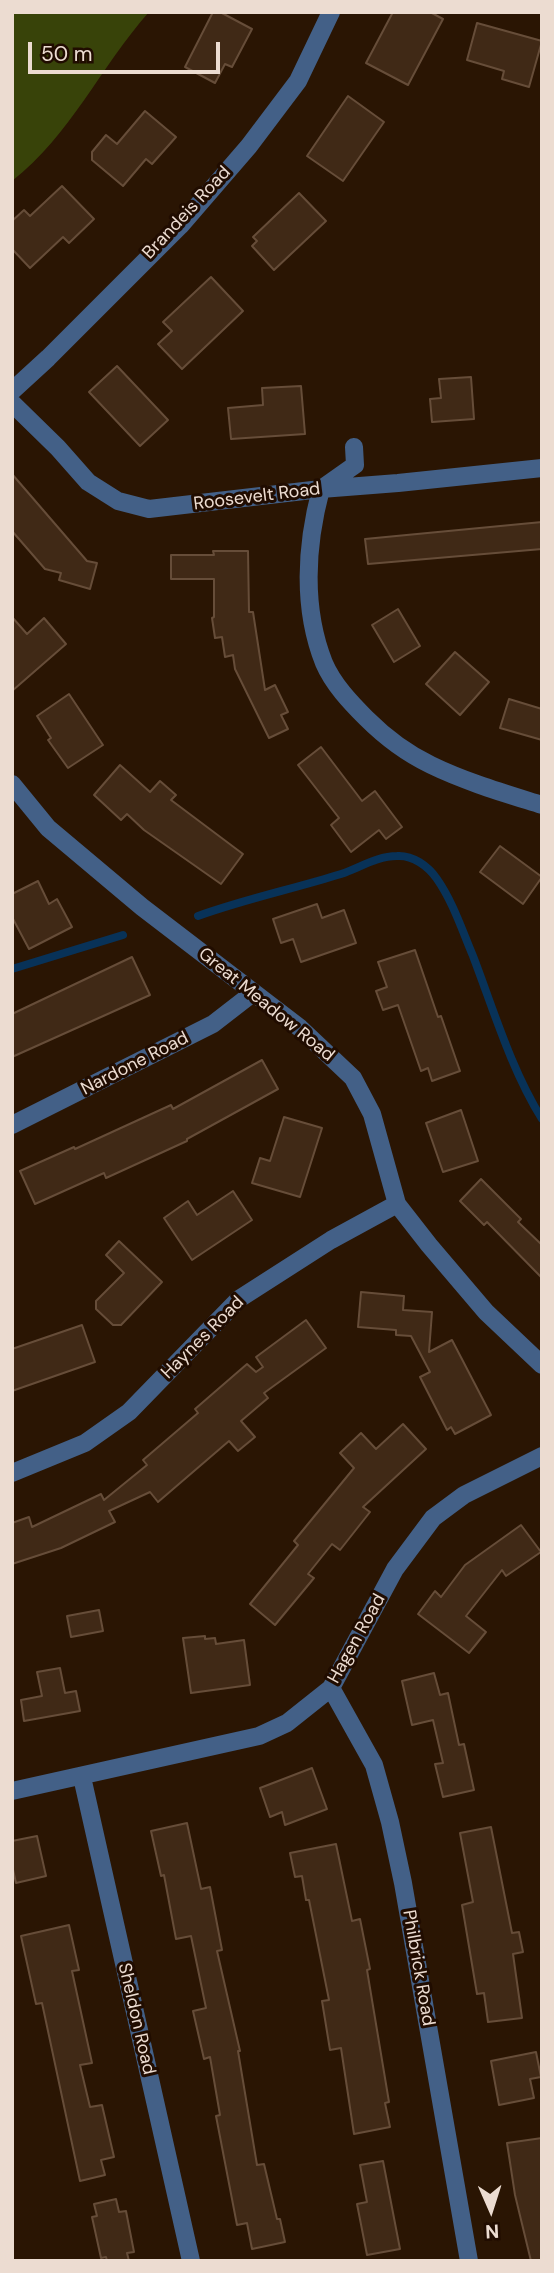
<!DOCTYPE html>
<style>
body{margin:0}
#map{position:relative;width:554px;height:2273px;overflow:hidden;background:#2a1503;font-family:"DM Sans",sans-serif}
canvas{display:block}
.frame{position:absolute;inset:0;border:14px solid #ecdcd1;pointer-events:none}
.north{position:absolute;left:456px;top:2175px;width:70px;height:70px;-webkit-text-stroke:5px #200c00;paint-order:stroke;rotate:177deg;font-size:19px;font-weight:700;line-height:28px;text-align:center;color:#ecdcd1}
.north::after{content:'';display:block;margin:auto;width:24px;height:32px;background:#ecdcd1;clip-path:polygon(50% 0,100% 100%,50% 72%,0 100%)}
.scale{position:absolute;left:28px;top:42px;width:192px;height:32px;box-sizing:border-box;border:4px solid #ecdcd1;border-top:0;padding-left:9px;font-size:21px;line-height:24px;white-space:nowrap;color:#ecdcd1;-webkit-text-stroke:5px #200c00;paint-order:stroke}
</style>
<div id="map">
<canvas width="554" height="2273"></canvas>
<div class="frame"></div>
<div class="north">N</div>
<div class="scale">50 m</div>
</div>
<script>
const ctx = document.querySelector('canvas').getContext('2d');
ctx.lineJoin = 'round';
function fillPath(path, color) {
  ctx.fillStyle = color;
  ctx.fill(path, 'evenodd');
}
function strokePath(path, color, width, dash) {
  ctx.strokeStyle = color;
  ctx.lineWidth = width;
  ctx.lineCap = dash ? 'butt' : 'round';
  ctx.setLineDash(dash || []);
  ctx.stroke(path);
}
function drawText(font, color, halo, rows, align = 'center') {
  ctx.font = font + ' "DM Sans",sans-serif';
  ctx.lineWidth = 6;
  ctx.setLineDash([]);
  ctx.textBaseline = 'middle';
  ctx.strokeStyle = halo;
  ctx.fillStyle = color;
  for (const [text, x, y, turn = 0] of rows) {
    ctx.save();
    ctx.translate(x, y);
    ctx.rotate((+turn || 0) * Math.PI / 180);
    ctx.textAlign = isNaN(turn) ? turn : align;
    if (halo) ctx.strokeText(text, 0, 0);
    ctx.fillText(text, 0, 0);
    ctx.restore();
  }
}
fillPath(new Path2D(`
 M12,12H149C101,66 70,136 12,181Z`), '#384309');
strokePath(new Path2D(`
 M198,916C245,899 293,889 341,874C359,868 377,856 397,856C413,855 428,866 437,879C453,902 462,930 473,956C494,1011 511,1069 542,1119
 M12,969L123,935`), '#083258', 8);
const building = new Path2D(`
 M213,12H220L252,29L232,67L225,64L215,83L185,67Z
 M393,12H430L443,19L408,85L366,63Z
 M477,23L542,41L529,87L502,79L504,71L467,60Z
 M348,96L384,122L343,181L307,156Z
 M145,111L176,137L152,164L146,159L123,186L92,160V152L106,135L117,144Z
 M62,186L94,219L69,243L63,237L30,268L12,249V221L24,210L30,216Z
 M299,193L326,221L274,270L252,246L257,241L253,237Z
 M211,277L243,311L182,369L158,344L172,331L163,322Z
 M117,366L168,420L140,446L89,392Z
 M471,377L474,419L432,422L430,399L441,398L439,379Z
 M301,386L305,434L231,439L228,408L263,405L262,388Z
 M12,474L87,561L97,563L90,589L59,580L61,573L45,569L12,531Z
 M542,522V549L368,564L365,539Z
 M213,551H248L249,612H253L265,690L275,685L288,712L281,715L288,729L269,738L235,669L233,655L225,657L222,637L215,638L212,618L214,617V579H171V555H214Z
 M398,609L420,646L394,662L372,625Z
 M12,617L27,634L44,618L66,644L12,691Z
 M455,652L489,682L460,715L426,684Z
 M69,694L103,745L68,768L48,740L51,738L37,716Z
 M509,699L542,709V740L500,728Z
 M321,747L362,801L375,791L402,827L386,839L379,830L351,852L331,825L339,818L298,765Z
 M120,765L150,792L160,781L176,795L171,800L243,854L221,884L144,830L127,814L121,820L94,795Z
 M500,846L542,877L523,904L480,872Z
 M38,881L49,904L57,899L72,927L29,949L12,917V894Z
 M317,904L322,918L344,910L356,943L301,962L293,939L281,943L273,919Z
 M415,950L438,1017L441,1016L460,1071L432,1081L428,1068L421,1071L398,1005L383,1010L376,991L387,987L378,962Z
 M132,957L150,995L12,1057V1014Z
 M262,1060L278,1089L187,1139V1141L106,1178L104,1173L35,1204L20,1171L74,1147L75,1149L171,1105L173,1109Z
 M461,1110L478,1161L443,1172L426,1123Z
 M284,1117L322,1128L300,1197L252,1183L260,1158L270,1161Z
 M481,1179L521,1219L518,1222L542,1245V1278L487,1222L484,1225L460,1201Z
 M233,1191L252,1220L192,1260L164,1218L188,1201L197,1215Z
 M119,1241L162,1282L121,1325H113L96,1309V1301L124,1273L106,1255Z
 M361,1292L404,1296L403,1310L432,1312L429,1352L452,1340L491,1415L455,1434L451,1427L447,1430L420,1377L430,1372L411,1336L396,1335V1330L358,1327Z
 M306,1320L326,1348L264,1393L268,1398L241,1421L255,1437L238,1451L229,1441L158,1502L150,1492L109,1511L115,1522L61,1548L12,1564V1523L29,1517L32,1527L101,1494L104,1500L147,1465L143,1460L198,1413L195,1409L247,1364L256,1372L263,1367L256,1357Z
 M82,1325L95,1362L12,1391V1349Z
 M403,1424L426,1449L363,1507L370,1512L340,1550L332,1544L308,1574L314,1578L275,1625L250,1604L298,1545L294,1541L354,1468L340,1453L361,1433L376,1449Z
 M521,1525L541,1552L506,1576L502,1570L466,1616L486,1632L469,1653L418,1614L435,1591L441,1597L465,1565Z
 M99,1610L103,1631L71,1637L67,1616Z
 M205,1636V1639L215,1638L216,1644L244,1640L250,1685L191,1693L183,1638Z
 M60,1668L65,1693L76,1691L80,1711L24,1721L21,1700L42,1696L37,1672Z
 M434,1673L440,1695L448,1693L459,1745L464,1744L474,1790L443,1797L435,1764L443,1763L433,1720L412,1725L402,1681Z
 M312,1768L327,1809L285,1825L282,1812L270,1817L260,1788Z
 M187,1823L201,1889L210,1887L222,1950L217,1951L240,2051H238L257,2165L264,2164L277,2219H280L285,2242L252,2249L247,2223L237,2225L216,2116L220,2115L210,2057L204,2059L193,2011L206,2008L191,1936L176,1939L164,1875L161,1876L151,1831Z
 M491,1827L512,1933L519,1932L523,1952L513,1954L522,2018L488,2022L484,1993L477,1994L462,1905L473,1902L460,1833Z
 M37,1836L46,1876L16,1883L12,1865V1841Z
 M336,1844L352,1921L360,1919L370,1969L367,1970L389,2102L385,2103L390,2127L354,2134L341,2048L330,2050L322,2001L329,2000L309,1900H306L302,1876L295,1877L290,1853Z
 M69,1925L79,1970L72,1971L92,2063L80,2065L90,2107L102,2105L114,2157L101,2160L105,2175L80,2181L42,2003L36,2004L21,1936Z
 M536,2052L541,2077L530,2079L534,2098L499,2105L491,2061Z
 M542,2138V2261H531L515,2195L507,2143Z
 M383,2161L400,2249L367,2255L357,2204L367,2202L360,2165Z
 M116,2199L119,2212L126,2211L134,2252L127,2253L129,2261H107L106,2257L101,2258L92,2217L97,2216L94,2204Z`);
fillPath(building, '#402916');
strokePath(building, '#664d39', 2);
strokePath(new Path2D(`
 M12,391L48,358L180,226L249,146L298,81L331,12
 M12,403L58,448L88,482L118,501L149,509L321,489L398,483L542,468
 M354,447L355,465L321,489C306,545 302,608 324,663C333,684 350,702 366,718C385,737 406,753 431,765C466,782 504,793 542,805
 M12,784L48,828L142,907L300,1028L353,1078L372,1114L397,1204L429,1245L486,1312L542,1365
 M12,1125L213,1024L253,993
 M12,1473L85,1443L129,1412L239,1299L331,1240L397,1204
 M331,1688L374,1765L390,1822L403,1883L469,2261
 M82,1777L191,2261
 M12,1791L259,1736L287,1723L331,1688L395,1569L433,1518L464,1495L542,1456`), '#436087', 18);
drawText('18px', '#ecdcd1', '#200c00', [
 ["Brandeis Road",187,213,-47],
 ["Roosevelt Road",257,497,-7],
 ["Great Meadow Road",266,1005,39],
 ["Nardone Road",135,1064,-27],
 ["Haynes Road",203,1338,-45],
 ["Hagen Road",357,1639,-61],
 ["Philbrick Road",418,1968,80],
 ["Sheldon Road",136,2019,77]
]);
</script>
